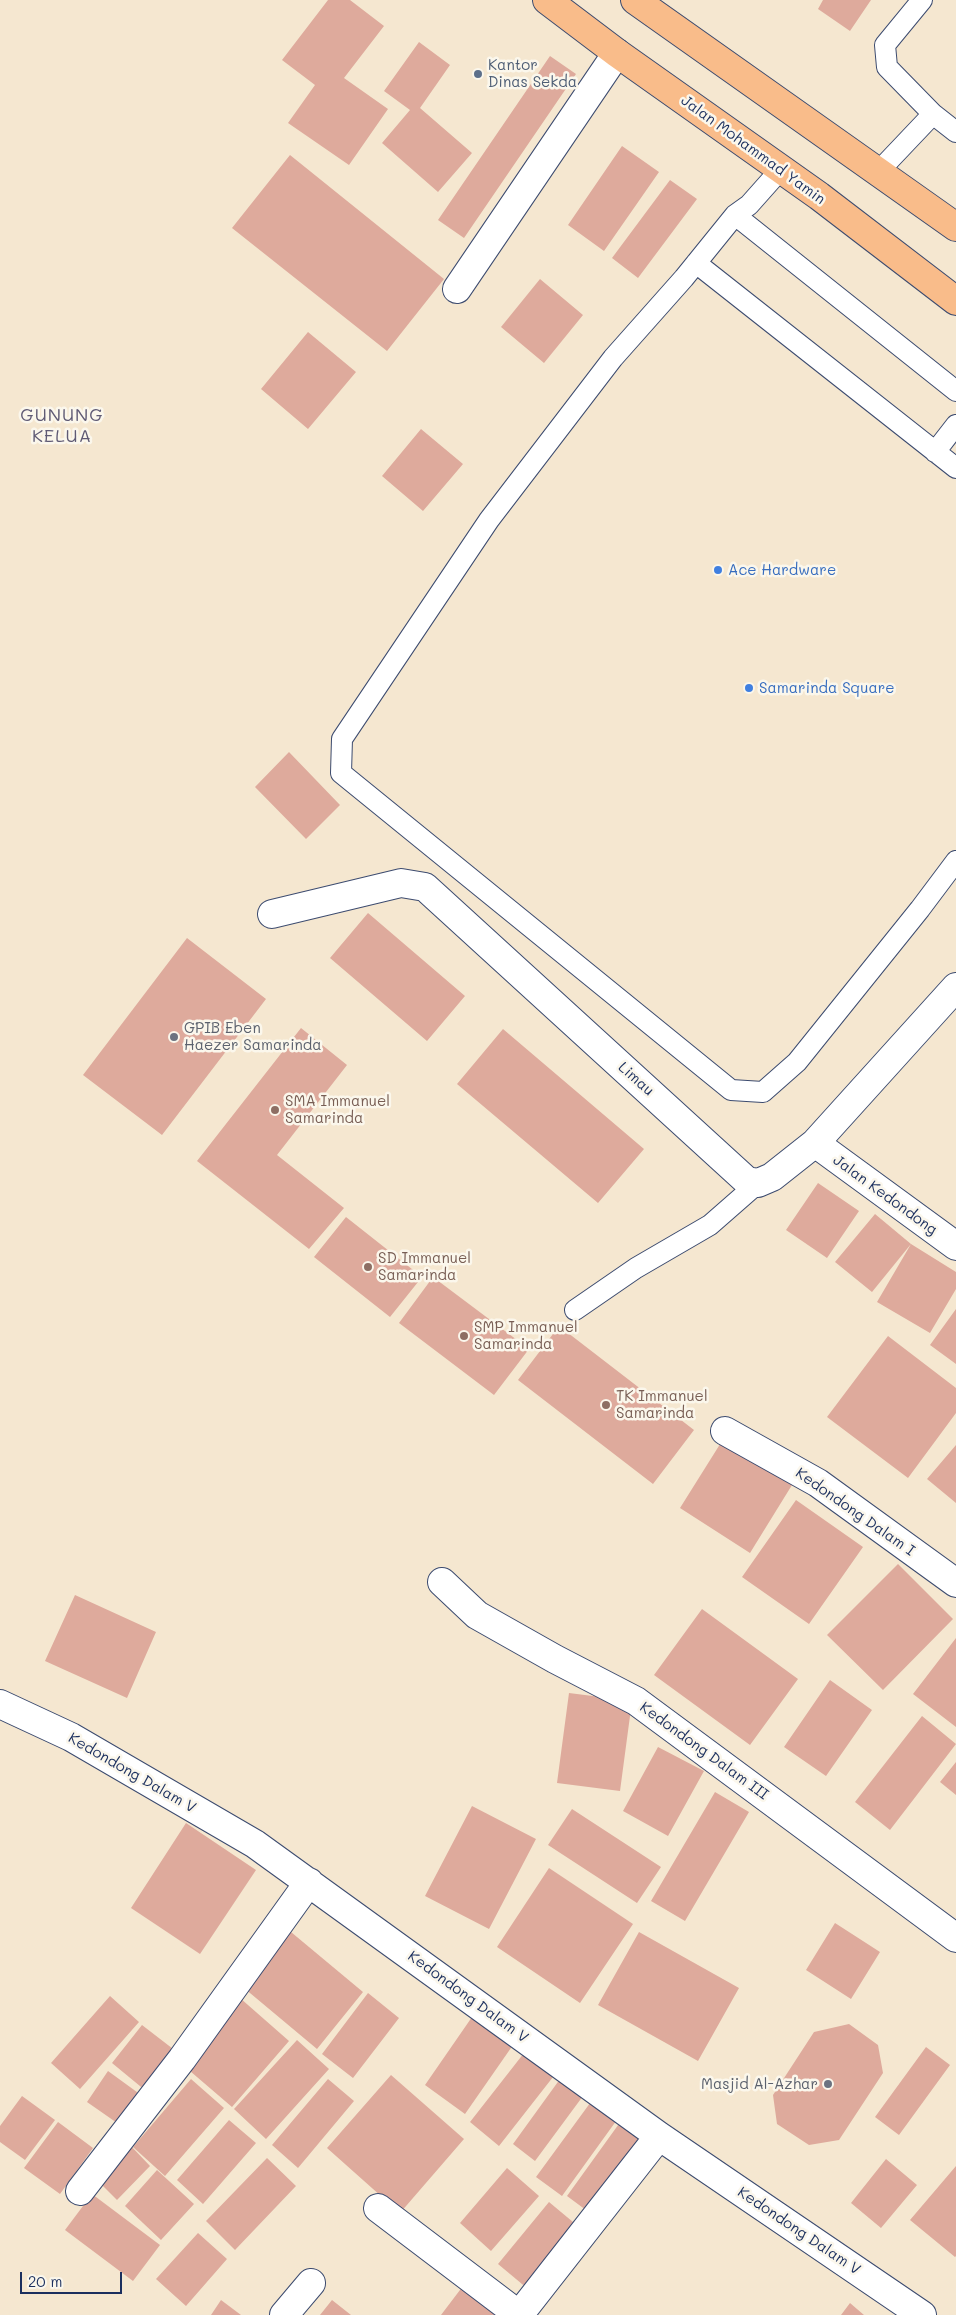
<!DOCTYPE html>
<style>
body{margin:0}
#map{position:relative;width:956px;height:2315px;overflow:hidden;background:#f5e7d0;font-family:Mali,sans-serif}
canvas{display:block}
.scale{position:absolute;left:20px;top:2272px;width:102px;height:22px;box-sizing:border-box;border:2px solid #1b2f5e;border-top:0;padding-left:6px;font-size:15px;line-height:18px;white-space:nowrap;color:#1b2f5e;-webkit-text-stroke:4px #fbf7ec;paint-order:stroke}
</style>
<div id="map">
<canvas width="956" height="2315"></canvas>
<div class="scale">20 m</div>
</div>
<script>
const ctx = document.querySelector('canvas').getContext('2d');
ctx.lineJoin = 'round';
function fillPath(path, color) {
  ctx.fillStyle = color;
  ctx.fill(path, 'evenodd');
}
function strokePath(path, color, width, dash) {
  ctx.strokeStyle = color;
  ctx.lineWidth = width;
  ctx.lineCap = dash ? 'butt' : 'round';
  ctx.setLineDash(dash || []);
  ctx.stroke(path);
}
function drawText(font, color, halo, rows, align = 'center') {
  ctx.font = font + ' Mali,sans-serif';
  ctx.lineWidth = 5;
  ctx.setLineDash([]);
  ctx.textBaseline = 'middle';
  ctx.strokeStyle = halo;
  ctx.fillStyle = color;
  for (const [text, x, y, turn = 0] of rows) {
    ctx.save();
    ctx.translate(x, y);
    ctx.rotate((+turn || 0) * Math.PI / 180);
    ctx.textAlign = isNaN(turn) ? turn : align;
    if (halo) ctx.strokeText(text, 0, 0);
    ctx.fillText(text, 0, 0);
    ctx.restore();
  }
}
fillPath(new Path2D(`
 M328,0H350L384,26L344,78L388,109L349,165L288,123L315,85L282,60Z
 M823,0H871L850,31L818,9Z
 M419,42L450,65L420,108L472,153L438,192L382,143L410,110L384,91Z
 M550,56L576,74L464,238L438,220Z
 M622,146L659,172L604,251L568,225Z
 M290,155L444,279L387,351L232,228Z
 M670,180L697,199L638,278L612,258Z
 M540,279L583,315L544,363L501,327Z
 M308,332L356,372L308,429L261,389Z
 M421,429L463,464L423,511L382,476Z
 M289,752L340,805L306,839L255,787Z
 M368,913L465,996L427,1041L330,958Z
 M187,938L266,999L162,1135L83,1075Z
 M301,1028L347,1065L277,1155L344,1208L309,1249L197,1161Z
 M503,1029L644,1149L598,1203L457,1084Z
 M818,1183L859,1211L827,1258L786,1230Z
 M875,1214L911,1244L956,1272V1289L930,1333L877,1302L911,1244L872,1292L835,1262Z
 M346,1217L422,1277L390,1317L314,1257Z
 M433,1277L529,1349L494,1395L399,1323Z
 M956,1309V1364L930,1345Z
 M559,1326L694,1430L653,1484L518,1380Z
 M888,1336L956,1388V1413L908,1478L827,1417Z
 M722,1441L792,1485L750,1553L680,1508Z
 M956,1445V1503L927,1479Z
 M796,1500L863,1547L809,1624L742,1577Z
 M898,1564L953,1619L883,1690L827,1635Z
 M75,1595L156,1632L127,1698L45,1661Z
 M702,1609L798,1679L750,1745L654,1675Z
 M956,1638V1727L913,1694Z
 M830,1680L872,1710L826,1776L784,1747Z
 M569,1693L632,1701L620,1791L557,1783Z
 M922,1716L956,1744L890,1830L855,1802Z
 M658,1747L704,1771L668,1836L623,1811Z
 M956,1762V1795L940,1782Z
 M715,1792L749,1812L685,1921L651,1901Z
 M472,1806L536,1839L489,1929L425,1896Z
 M572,1809L661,1867L637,1903L548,1845Z
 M186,1823L256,1870L200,1954L131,1908Z
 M549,1868L633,1924L580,2003L497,1947Z
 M835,1923L880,1952L851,1999L806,1970Z
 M291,1932L363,1992L317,2049L244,1988Z
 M639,1932L739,1988L698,2061L598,2005Z
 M368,1993L399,2018L353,2078L322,2054Z
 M110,1996L139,2022L80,2089L51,2063Z
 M240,1998L289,2041L232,2107L183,2065Z
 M472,2017L513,2045L465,2114L425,2085Z
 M849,2024L878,2045L883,2073L839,2140L809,2145L777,2124L773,2095L814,2032Z
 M142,2025L177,2052L146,2091L112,2063Z
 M297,2040L329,2069L266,2139L234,2109Z
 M926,2047L950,2065L899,2135L875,2117Z
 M524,2053L553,2077L499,2146L470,2122Z
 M108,2071L141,2095L120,2125L87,2102Z
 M391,2075L464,2139L400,2213L327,2148Z
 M191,2079L224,2108L165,2176L133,2147Z
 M328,2079L354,2101L298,2168L272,2145Z
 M560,2079L583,2096L535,2161L513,2144Z
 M22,2096L55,2120L25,2160L0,2142V2126Z
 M593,2099L619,2117L562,2196L536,2177Z
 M229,2120L256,2143L203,2204L177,2180Z
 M621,2121L648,2141L594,2216L567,2196Z
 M58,2122L93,2148L60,2194L24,2168Z
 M130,2145L150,2166L117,2200L97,2180Z
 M267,2158L296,2186L235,2250L206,2221Z
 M886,2159L917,2185L881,2228L851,2203Z
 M956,2166V2256L955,2257L910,2220Z
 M507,2168L539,2196L491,2251L460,2223Z
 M157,2170L194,2204L161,2240L125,2206Z
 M92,2194L160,2245L133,2281L65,2230Z
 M549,2202L579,2227L528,2289L498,2264Z
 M198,2233L227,2259L186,2306L156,2279Z
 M463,2286L500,2315H441Z
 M221,2300L241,2315H211Z
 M332,2300L351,2315H320Z
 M850,2303L864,2315H841Z`), '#deaa9c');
const service = new Path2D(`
 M933,114L956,132
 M781,169L749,205L735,215L684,278L613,358L489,520L342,739L341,773L731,1090L763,1092L797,1062L920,909L956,861
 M878,172L933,114L887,67L885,45L922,0
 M735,215L956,391
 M696,263L956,468
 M935,452L956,425
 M575,1310L636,1268L710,1225L758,1183`);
const minor = new Path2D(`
 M457,289L617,53
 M272,914L401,883L425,887L747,1181L758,1183L772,1177L815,1143L956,987
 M815,1143L956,1246
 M725,1431L818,1483L956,1583
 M442,1582L477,1615L555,1659L636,1701L956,1938
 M0,1704L71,1737L255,1844L659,2136L922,2315
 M80,2191L182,2059L309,1882
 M378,2208L519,2315
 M284,2315L311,2283
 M519,2315L659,2136`);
const primary = new Path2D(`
 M547,0L617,53L819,196L956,301
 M635,0L956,227`);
strokePath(service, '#3c4b6f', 22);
strokePath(minor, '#3c4b6f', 30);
strokePath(primary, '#3c4b6f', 30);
strokePath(service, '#fff', 20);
strokePath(minor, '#fff', 28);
strokePath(primary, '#f9bc8a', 28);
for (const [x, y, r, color] of [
 [478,74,5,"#5c6f8a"],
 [718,570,5,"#3f7fe0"],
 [749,688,5,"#3f7fe0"],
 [174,1037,5,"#6b7280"],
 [275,1110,5,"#8d6e63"],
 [368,1267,5,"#8d6e63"],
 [464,1336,5,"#8d6e63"],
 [606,1405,5,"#8d6e63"],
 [828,2084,5,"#6b7280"]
]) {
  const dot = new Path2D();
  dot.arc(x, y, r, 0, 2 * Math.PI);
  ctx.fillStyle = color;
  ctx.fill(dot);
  strokePath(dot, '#fbf7ec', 2);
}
drawText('15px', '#4e5e75', '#fbf7ec', [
 ["Kantor",488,65],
 ["Dinas Sekda",488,82]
], 'left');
drawText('15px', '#1b2f5e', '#fbf7ec', [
 ["Jalan Mohammad Yamin",753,150,36],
 ["Limau",636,1079,42],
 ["Jalan Kedondong",885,1195,36],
 ["Kedondong Dalam I",855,1512,35],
 ["Kedondong Dalam III",704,1751,36],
 ["Kedondong Dalam V",132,1773,30],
 ["Kedondong Dalam V",468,1997,36],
 ["Kedondong Dalam V",799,2231,34]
]);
drawText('15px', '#366cbe', '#fbf7ec', [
 ["Ace Hardware",728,570],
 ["Samarinda Square",759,688]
], 'left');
drawText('15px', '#5b616d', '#fbf7ec', [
 ["GPIB Eben",184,1028],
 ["Haezer Samarinda",184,1045],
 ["Masjid Al-Azhar",818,2084,"right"]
], 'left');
drawText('15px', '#785e54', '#fbf7ec', [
 ["SMA Immanuel",285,1101],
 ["Samarinda",285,1118],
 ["SD Immanuel",378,1258],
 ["Samarinda",378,1275],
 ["SMP Immanuel",474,1327],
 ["Samarinda",474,1344],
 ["TK Immanuel",616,1396],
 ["Samarinda",616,1413]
], 'left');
ctx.letterSpacing = '1px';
drawText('18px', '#5f5a74', '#fbf7ec', [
 ["GUNUNG",62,415],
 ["KELUA",62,436]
]);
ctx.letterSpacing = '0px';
</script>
